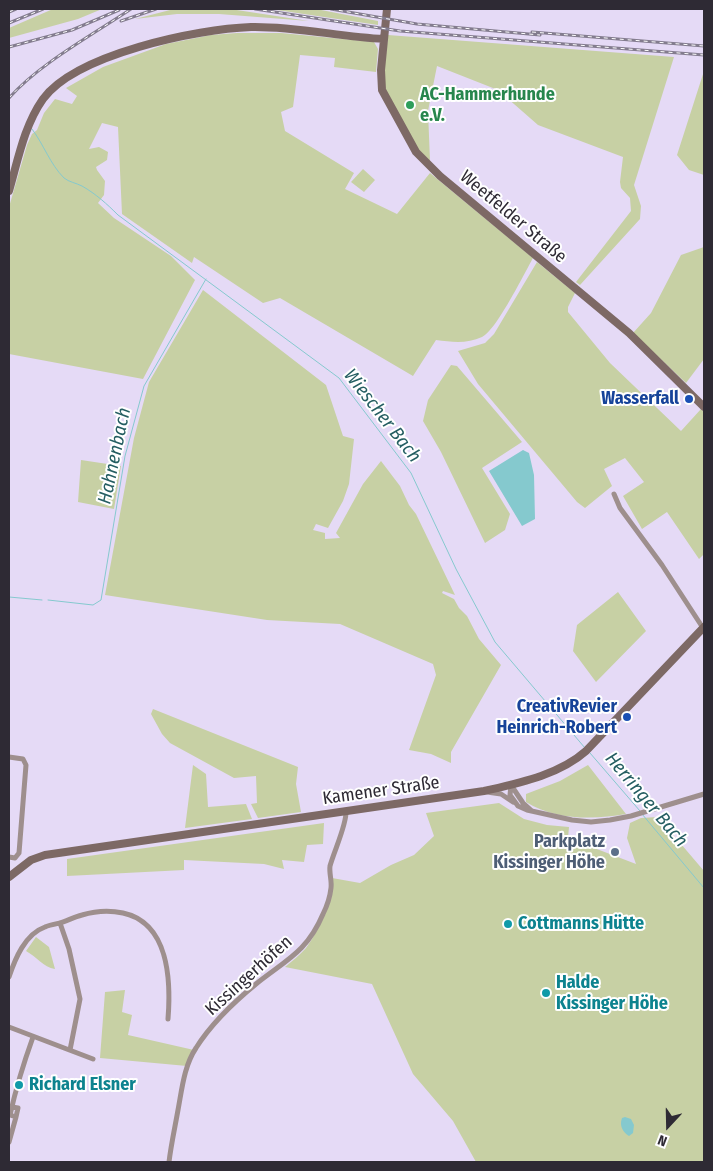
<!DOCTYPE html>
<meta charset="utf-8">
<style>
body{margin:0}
#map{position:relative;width:713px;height:1171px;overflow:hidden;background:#e5daf6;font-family:"Fira Sans Condensed",sans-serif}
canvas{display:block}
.frame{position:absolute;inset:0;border:10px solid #2e2a34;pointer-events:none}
.north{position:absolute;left:643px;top:1101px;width:50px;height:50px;-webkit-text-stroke:4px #fff;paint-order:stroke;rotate:201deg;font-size:14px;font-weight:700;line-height:20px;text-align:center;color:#2e2a34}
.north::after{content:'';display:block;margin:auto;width:18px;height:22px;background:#2e2a34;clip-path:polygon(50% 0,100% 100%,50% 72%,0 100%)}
</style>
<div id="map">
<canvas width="713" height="1171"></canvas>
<div class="frame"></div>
<div class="north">N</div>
</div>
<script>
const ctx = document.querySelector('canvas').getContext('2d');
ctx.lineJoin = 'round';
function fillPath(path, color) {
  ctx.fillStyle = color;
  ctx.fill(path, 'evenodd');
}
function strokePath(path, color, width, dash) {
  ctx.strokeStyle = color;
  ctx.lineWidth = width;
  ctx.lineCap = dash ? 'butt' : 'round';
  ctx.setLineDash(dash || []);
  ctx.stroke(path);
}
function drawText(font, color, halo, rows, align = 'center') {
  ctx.font = font + ' "Fira Sans Condensed",sans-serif';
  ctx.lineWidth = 4;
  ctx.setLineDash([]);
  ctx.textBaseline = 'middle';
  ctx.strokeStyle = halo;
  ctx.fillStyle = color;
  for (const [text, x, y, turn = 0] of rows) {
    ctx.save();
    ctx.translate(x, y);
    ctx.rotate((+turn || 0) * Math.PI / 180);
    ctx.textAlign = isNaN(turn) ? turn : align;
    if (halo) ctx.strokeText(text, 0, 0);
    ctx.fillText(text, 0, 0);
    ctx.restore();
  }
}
fillPath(new Path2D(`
 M53,9H102L78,19L9,38V28Z
 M174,9H230L309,21L219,14H177L135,19Z
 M270,9H316L378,21V25Z
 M237,33H281L374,42L378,49L376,72L334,67L335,58L300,55L293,107L281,112L285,131L354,173L345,189L397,214L430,173L533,258C524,274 496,331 482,337C467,344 452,342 436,340L413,376L280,298L263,303L194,257L192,263L122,214L118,127L102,123L89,149L99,147L108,152L107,160L96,167L97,170L105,181L104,195L98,203L114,218L171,256L195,280L143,379L9,354V207L27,145L32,134L37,130L44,113L55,99L72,104L77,96L66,88L103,67L166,44L211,35Z
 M388,35L674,57L634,185L641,206L640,219L580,285L576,282L631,211L630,198L621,188L620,182L623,157L538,125L498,90L437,66L428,111L430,161L417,150L389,100L383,81Z
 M704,71V175L689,170L677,155Z
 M363,169L375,180L364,192L351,182Z
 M704,247V359L686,383L633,333L651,313L681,255Z
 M537,262L575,293L568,307V312L610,363L681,431L701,409L704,412V554L699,559L667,512L642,529L623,496L644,482L625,458L604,469L612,486L585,508L577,502L478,384L458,351L485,343L494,334Z
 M203,290L326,385L343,436L354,439L349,484L343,501L328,528L316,524L313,530L325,533V539L340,538L336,533L363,484L381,461L400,486L409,505L416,514L455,595L443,591L442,593L454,599L459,608L467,616L479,639L501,665L451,752V763L431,754L409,750L436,675L433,664L340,624L267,620L105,595L134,438L149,382Z
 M451,365L457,366L522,442L482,468L510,514L505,530L485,543L441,452L423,421L428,400Z
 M81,460L121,466L114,509L78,502Z
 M618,592L646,631L596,682L573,651L577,625Z
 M153,709L298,767L296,784L301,812L258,818L251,804L257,803L256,776L234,778L170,743L162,734L151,714Z
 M193,765L206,774L208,807L246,804L252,819L185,828Z
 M588,765L626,814C593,820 555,820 526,802V794L560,781Z
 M499,803L524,819L547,825L569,827L568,838L636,864L627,838L630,823L641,818L658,817L704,871V1162H476L453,1121L413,1074L372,984L285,967C292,961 300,955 306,948C322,927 327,904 332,878L360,883L391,865L414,855L434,836L426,813Z
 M324,823L323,844L307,845L304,862L282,860L284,869L264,864L184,860V870L67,876V859Z
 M36,937L49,947L55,969C43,967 37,957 26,951Z
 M125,990L122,1012L132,1015L128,1035L194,1050L187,1066L100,1058L105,992Z`), '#c7d0a4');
fillPath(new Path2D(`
 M523,450L529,453L534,475L535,519L522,526L489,471Z
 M625,1117L631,1119L634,1125L633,1133L629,1136C623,1132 619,1126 622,1118Z`), '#85c9ce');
strokePath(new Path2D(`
 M32,129C44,145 50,164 64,178C69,182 76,183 82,186C96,194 107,204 118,215L339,378L411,473L456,569L495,642L585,748
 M9,597L42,600
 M48,600L93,605L101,600L125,456L144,386L206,279
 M590,753L640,811
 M642,814L704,888`), '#85c9ce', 1);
strokePath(new Path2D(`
 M614,494L620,508L662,565L703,628
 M9,757L23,759L26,765L19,853L15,858L9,857
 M511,785L510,795L518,806L527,810L572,820L591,822L610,820L631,816L704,794
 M511,785L523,803L532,811
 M487,792L501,794L513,802
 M60,923C67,921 74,917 82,915C95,911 110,910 123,913C169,923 171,981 168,1019
 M9,977C15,959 25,934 45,927C49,925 55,924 60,923L69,949L80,999L70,1050
 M9,1027L93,1059
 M12,1107L18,1108L16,1117
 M9,1142L16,1117L10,1115C16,1088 24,1062 33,1037
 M169,1162C171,1145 175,1127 178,1110C182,1089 184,1066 196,1048C211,1024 234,1002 256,984C286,960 307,952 323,914C327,906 330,897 331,888C332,881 329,873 330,866C334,851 347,824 346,811`), '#9e8f8d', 5);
strokePath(new Path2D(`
 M387,9L381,70L382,90L416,152L440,176L629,333L704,407
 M9,191C18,160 24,126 43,99C76,54 197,29 251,27C295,26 340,37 384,39
 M9,877L31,860L45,855L484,791C519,783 559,775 586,751L704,627`), '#7d6965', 8);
const rail = new Path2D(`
 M255,9L400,31L704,55
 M331,9L417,24L540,35
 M9,12L16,9
 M121,21L156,9
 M9,23L43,9
 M532,32L704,46
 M9,47L72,30L119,10
 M9,98C39,64 92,35 131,9`);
strokePath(rail, '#837c8e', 3);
strokePath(rail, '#fff', 1, [4]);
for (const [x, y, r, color] of [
 [410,105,5,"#2e9e5b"],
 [689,399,5,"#1a4fb4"],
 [627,717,5,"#1a4fb4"],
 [615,852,5,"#5c6f8a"],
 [508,924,5,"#0f9aa8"],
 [546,993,5,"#0f9aa8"],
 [19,1085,5,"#0f9aa8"]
]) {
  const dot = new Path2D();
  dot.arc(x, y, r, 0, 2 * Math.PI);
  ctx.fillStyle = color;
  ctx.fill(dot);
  strokePath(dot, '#fff', 2);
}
drawText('bold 18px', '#27864d', '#fff', [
 ["AC-Hammerhunde",420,95],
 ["e.V.",420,116]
], 'left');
drawText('18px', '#2e2a34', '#fff', [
 ["Weetfelder Straße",513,217,40],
 ["Kamener Straße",381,791,-8],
 ["Kissingerhöfen",249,976,-42]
]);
drawText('bold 18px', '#164399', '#fff', [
 ["Wasserfall",679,399],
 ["CreativRevier",617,707],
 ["Heinrich-Robert",617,728]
], 'right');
drawText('bold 18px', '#4e5e75', '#fff', [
 ["Parkplatz",605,842],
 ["Kissinger Höhe",605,863]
], 'right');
drawText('bold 18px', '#0d838f', '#fff', [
 ["Cottmanns Hütte",518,924],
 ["Halde",556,983],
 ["Kissinger Höhe",556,1004],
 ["Richard Elsner",29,1085]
], 'left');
drawText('italic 19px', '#255e62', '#fff', [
 ["Wiescher Bach",382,416,52],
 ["Hahnenbach",115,456,-78],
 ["Herringer Bach",646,800,50]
]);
</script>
